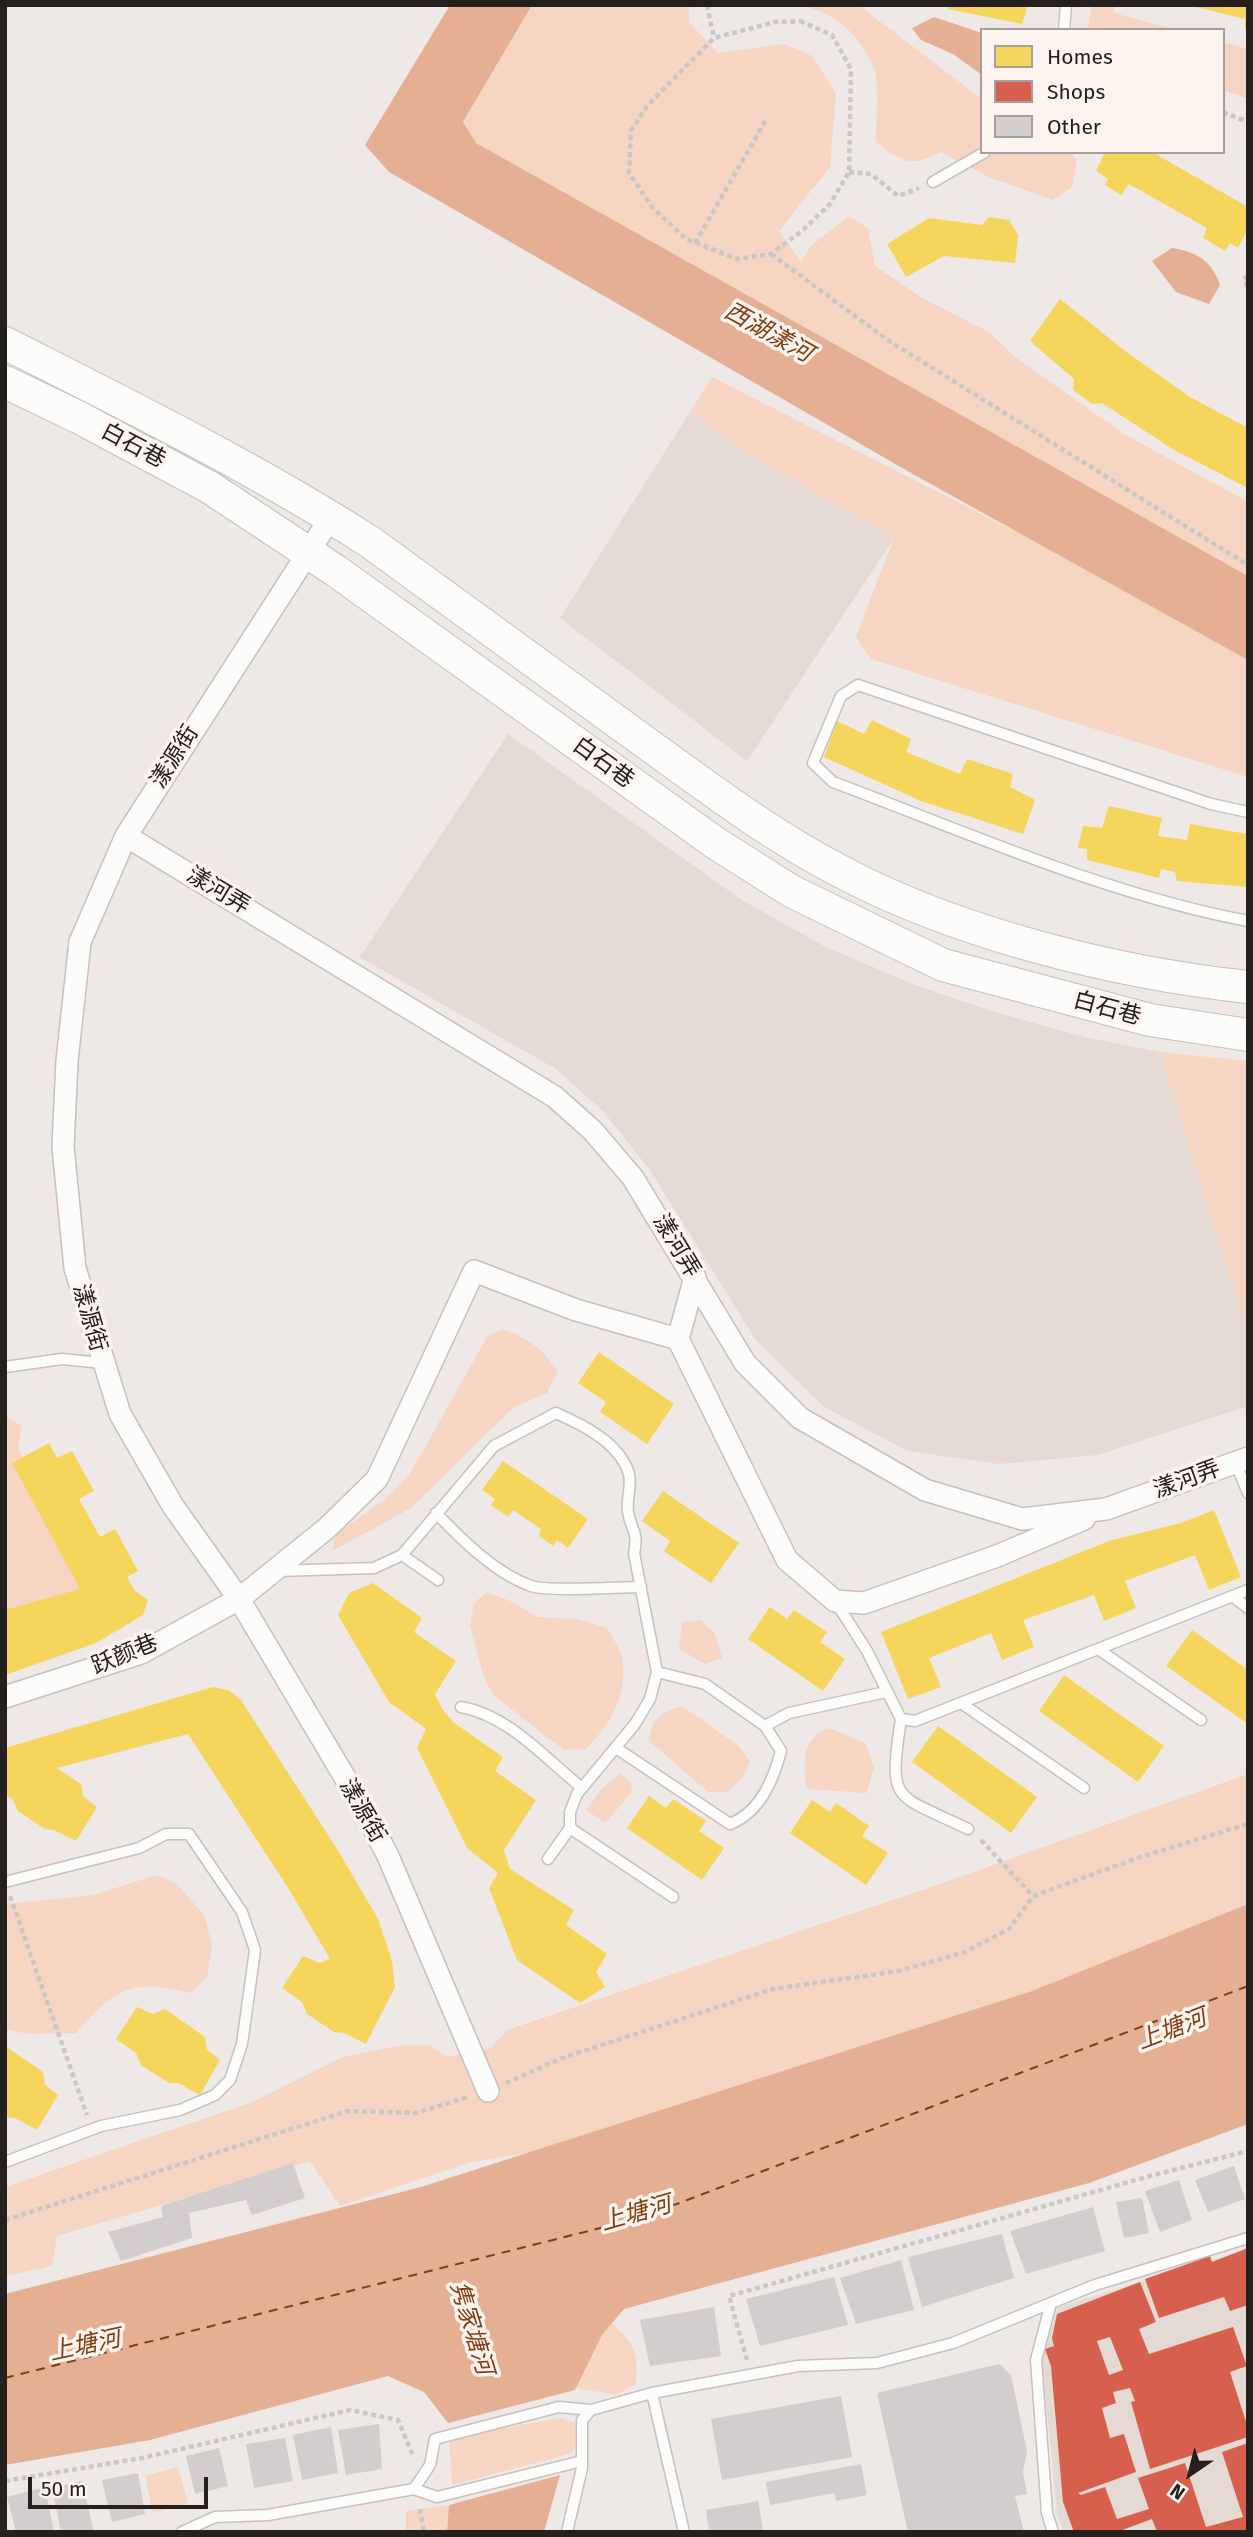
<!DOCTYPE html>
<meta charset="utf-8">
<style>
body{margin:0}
#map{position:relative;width:1253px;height:2537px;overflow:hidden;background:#eee8e6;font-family:"Fira Sans",sans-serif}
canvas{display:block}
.frame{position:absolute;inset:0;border:7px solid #23201e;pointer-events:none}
.legend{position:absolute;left:980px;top:28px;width:245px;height:126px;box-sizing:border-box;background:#fef4ef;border:2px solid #a69f9b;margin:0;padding:9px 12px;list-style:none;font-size:21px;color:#23201e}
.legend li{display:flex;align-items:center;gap:14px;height:35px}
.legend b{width:35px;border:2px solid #a69f9b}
.north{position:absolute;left:1155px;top:2439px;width:70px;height:70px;-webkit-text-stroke:5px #fef4ef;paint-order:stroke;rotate:215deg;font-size:19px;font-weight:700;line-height:28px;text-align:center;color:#23201e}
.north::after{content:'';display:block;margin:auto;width:24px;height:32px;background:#23201e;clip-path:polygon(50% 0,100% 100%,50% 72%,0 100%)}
.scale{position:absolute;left:28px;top:2477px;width:180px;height:32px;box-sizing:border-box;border:4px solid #23201e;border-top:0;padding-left:9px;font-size:21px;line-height:24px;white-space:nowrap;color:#23201e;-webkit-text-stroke:5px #fef4ef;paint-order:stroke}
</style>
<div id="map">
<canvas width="1253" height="2537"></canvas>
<div class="frame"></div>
<ul class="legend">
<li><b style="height:19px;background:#f6d55c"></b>Homes</li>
<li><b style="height:19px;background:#d6604d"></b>Shops</li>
<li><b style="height:19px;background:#d2cecd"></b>Other</li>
</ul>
<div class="north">N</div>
<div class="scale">50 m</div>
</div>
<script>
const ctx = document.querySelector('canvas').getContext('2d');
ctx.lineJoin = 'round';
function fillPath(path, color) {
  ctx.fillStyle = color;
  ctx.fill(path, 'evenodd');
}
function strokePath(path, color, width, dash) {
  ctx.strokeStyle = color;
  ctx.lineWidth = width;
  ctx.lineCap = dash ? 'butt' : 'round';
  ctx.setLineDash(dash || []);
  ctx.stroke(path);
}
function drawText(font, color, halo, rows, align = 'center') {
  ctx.font = font + ' "Fira Sans","Noto Sans SC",sans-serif';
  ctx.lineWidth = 7;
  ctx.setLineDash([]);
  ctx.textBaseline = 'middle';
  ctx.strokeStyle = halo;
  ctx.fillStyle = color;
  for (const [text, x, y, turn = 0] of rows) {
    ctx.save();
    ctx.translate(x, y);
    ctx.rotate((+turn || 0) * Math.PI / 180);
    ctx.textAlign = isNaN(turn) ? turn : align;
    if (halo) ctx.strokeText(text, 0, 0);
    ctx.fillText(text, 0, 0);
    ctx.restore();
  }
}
fillPath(new Path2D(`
 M690,412L756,458L894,538L747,761L560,618Z
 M508,734L742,900L824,946L915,985L991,1011L1084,1037L1160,1052L1248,1334V1406L1098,1455L999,1464L907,1451L823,1406L756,1340L650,1170L603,1111L556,1069L360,957Z
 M1248,2249V2532H1064L1057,2514L1042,2359L1058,2307Z`), '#e5d9d4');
fillPath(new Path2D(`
 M532,5H689V22L718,53L784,44L812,56L836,93L830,167L779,231L801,262L811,246L849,216L868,228L875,266L924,299L989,332L1015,357L1124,434L1248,502V576L476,143L463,123Z
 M798,5H858L982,99V152H1071L1077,160L1072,187L1053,200L991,178L941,152C911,168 901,162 876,141C876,122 880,85 874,69C860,34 834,11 798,5Z
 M1091,5H1115L1114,13L1177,30H1088Z
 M1223,42L1248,49V99L1223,90Z
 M712,377L1030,539L1248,660V777L871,659L856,637L894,538L756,458L690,412Z
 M1160,1052L1248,1061V1334Z
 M501,1329C527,1337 542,1349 558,1371L547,1393L513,1408L411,1508L332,1551L337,1533L384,1500L410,1474L487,1337Z
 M5,1416L22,1426L18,1448L94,1598L5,1623Z
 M487,1592L513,1602L537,1617L578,1619L607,1628C612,1637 620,1648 622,1658C629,1693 610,1725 586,1749L564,1750L493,1695L483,1675L470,1625L474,1603Z
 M701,1620L715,1634L722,1658L705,1664L679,1649L682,1622Z
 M682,1706L739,1746L750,1762L744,1776L728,1792H708L649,1741C651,1718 661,1712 682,1706Z
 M829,1728L865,1743L874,1767L867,1793L807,1789C804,1763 800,1739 829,1728Z
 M620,1774L631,1782L632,1792L605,1823L586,1810L606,1784Z
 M1248,1774V1904L1032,1991L531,2152L468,2163L340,2206L310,2161L57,2236L52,2266L5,2276V2187L255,2101L343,2057L397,2046L429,2045L447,2057L491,2048L507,2030L940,1884Z
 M156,1875L177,1884L204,1915L212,1945L207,1977L191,1993C132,1978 115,1988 76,2033L28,2034L5,2029V1904L94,1895Z
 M612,2323C634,2344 639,2353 636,2384L616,2395L576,2388L602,2335Z
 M561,2418L575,2423L578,2446L569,2454L452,2485L449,2437Z
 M178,2467L188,2503L153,2513L145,2476Z
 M449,2505L447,2532H406V2511Z`), '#f6d5c3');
fillPath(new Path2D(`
 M450,5H532L463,122L476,143L1248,576V660L911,473L389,172L365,145Z
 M934,17L982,33V75L953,54L921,40L912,28Z
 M1172,248C1197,252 1212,261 1220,285L1209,304L1176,292L1152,261Z
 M1248,1904V2124L1089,2183L624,2309L602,2335L575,2390L448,2423L424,2392L388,2376L150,2440L5,2465V2294L421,2187L1032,1991Z
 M560,2475L544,2532H447L449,2505Z`), '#e4af92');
fillPath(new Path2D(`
 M948,5H1028L1022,24L948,9Z
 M1188,5H1248V30L1245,29V19Z
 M1105,152H1152L1248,207V229L1238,248L1230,243L1225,251L1203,238L1207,228L1129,184L1121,195L1105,185L1108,179L1096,171Z
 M989,217L1009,220L1018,235L1015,263L944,256L906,277L887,244L929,218L982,225Z
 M1060,299L1125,351L1190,397L1248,428V488L1174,450L1102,403L1092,404L1073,390L1074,379L1030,341Z
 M872,720L911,739L906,752L960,774L967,759L1013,774L1010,787L1035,800L1023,834L921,801L824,757L837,721L864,734Z
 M1109,806L1162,818L1158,836L1187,840L1190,824L1247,834L1248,887L1177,881L1175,872L1161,869L1159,878L1087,860V849L1078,848L1083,826L1102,828Z
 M599,1352L674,1404L647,1444L600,1412L606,1402L578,1383Z
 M49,1443L57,1458L72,1451L94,1491L79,1499L100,1537L115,1529L138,1571L127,1577L135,1591L148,1600L143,1615L96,1643L5,1675V1610L80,1589L12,1463Z
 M503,1461L588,1519L568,1548L557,1540L553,1546L539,1536L541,1529L513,1510L508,1517L491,1505L495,1499L482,1490Z
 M663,1491L739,1543L711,1583L664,1551L670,1541L642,1521Z
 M1214,1510L1241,1577L1209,1590L1195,1555L1125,1581L1136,1608L1104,1621L1094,1595L1023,1620L1034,1647L1002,1660L991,1633L929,1658L941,1687L908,1699L881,1632L1109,1541L1181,1523Z
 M373,1583L422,1618L414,1632L456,1661L435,1694L442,1709L453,1722L503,1757L495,1771L536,1800L504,1850L510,1869L574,1910L566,1925L607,1954L596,1972L605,1987L580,2003L517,1960L489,1888L498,1873L467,1848L417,1748L426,1729L389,1702L338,1615L349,1593Z
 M770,1607L787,1619L794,1610L827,1632L820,1642L845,1659L823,1691L748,1639Z
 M1192,1630L1248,1670V1724L1166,1666Z
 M1064,1675L1164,1746L1138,1782L1039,1711Z
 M213,1687L228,1690L241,1700L339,1852L378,1919L392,1961L395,1987L366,2044L344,2033L334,2032L307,2014L302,2002L282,1988L303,1956L319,1963L330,1959L290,1891L188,1734L57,1768L81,1784L83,1796L97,1807L76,1841L54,1830L45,1829L18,1811L13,1800L5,1794V1748Z
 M938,1726L1037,1797L1011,1833L912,1762Z
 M649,1796L666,1808L673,1799L706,1821L699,1831L724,1848L702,1880L627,1828Z
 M812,1800L830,1812L836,1803L869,1826L862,1836L888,1853L866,1885L790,1833Z
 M137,2007L153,2014L165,2009L205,2037L207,2050L220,2060L200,2095L178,2083H169L141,2065L136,2053L116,2039Z
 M5,2046L43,2072L45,2085L58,2095L37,2130L15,2118L5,2117Z`), '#f6d55c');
fillPath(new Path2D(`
 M1248,2248V2305L1230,2311L1224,2297L1159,2318L1145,2279L1210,2256L1212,2262Z
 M1140,2282L1156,2322L1139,2329L1149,2354L1233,2327L1247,2366L1230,2372L1248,2428V2437L1150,2469L1131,2402L1135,2401L1130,2388L1113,2392L1116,2403L1102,2408L1110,2438L1124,2434L1136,2472L1078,2493L1081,2495L1105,2487L1117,2519L1149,2509L1138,2478L1185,2463L1206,2527L1243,2517L1222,2452L1248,2443V2531L1157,2532L1152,2519L1117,2532H1074L1063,2502L1051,2366L1045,2349L1054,2346L1052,2338L1057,2314ZM1110,2337L1123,2370L1109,2375L1097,2341Z`), '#d6604d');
strokePath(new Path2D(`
 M5,2378L640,2218L1248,1986`), '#7f3d10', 2, [9, 7]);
fillPath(new Path2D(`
 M293,2163L305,2198L252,2215L246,2200L189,2213L192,2238L121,2261L108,2232L163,2217L161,2206Z
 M1234,2166L1245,2199L1208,2212L1195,2180Z
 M1179,2180L1192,2220L1160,2232L1145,2191Z
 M1142,2198L1149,2233L1124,2238L1116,2202Z
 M1093,2207L1105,2251L1026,2274L1010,2231Z
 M1002,2234L1014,2278L922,2307L908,2257Z
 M901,2260L914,2310L856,2324L840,2278Z
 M834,2277L848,2325L760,2346L746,2299Z
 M714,2307L721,2356L650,2366L640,2320Z
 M999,2364L1011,2375L1027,2451L1023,2472L1027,2494L1015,2496L1024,2532H908L877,2393Z
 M841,2396L852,2457L722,2480L711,2419Z
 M379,2424L382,2469L346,2475L338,2430Z
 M331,2427L338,2473L302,2480L293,2435Z
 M285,2438L293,2481L254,2488L246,2444Z
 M219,2448L228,2486L195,2494L186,2456Z
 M861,2464L867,2495L836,2501L835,2493L770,2505L766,2482Z
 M138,2473L145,2514L112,2522L102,2480Z
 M82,2481L94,2532H61L52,2488Z
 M45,2487L54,2532H16L7,2497Z
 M758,2501L763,2530L709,2532L706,2510Z`), '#d2cecd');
const service = new Path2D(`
 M1064,30L1066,5
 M933,182L985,152
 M1248,812L1211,804L858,685L841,696L813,763L833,782C969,833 1105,894 1248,921
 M5,1367L62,1359L102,1363
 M1235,1462L1248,1493
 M436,1513C462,1540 495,1573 531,1586C548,1592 619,1587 641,1587
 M402,1555L438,1580
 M277,1571L374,1568L402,1555L494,1446L556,1413C583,1425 620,1443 629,1474C632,1486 626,1500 628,1512C631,1531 639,1531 634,1553L657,1672L650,1699L635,1724L577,1794L570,1812V1828L548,1859
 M1232,1596L1248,1608
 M835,1601L867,1651L901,1719L915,1721L1248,1590
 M1098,1649L1201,1720
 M961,1703L1084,1788
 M461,1707C508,1715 545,1758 582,1788
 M901,1719C888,1805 894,1793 968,1829
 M765,1726L789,1713L886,1692
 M616,1748L730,1824C760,1812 773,1781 781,1751L765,1726L705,1684L657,1672
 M570,1828L673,1897
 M5,1882L139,1848L166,1834H189L242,1912L255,1950L242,2044L230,2080L215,2095L180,2110L101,2126L5,2162
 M1051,2303L1036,2360L1047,2513L1053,2532
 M652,2393L684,2532
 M414,2489L437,2497L582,2461
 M182,2532L215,2517L268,2515L414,2489L430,2465L435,2439L559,2407L591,2410
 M567,2532L582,2468V2420L591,2410L652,2393L798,2366L877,2363L953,2343L1095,2285L1248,2238`);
const minor = new Path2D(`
 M331,517L126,836L80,942L67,1061L63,1147L75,1268L120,1414L173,1506L239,1599L363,1808L388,1856L488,2091
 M126,836L555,1097L593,1131L633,1178L745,1363L800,1418L925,1490L1022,1519L1106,1509L1248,1458
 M695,1277L678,1339L787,1560L835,1601L864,1603L997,1556L1084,1519
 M5,1697L141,1653L239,1599L327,1528L377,1479L474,1271L576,1310L678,1339`);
const secondary = new Path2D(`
 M5,343C129,406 253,467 370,542C457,606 544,669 631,732C698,780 765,832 838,870C955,933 1116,973 1248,987
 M5,382L80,418L209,487L336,571L714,842L791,891L943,965L1150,1020L1248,1035`);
strokePath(service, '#c5c1c0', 13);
strokePath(minor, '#c5c1c0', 24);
strokePath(secondary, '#c5c1c0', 34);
strokePath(new Path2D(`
 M707,5L714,38
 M800,21L832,35L851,69L849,172L830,204L802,231L771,254L737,259L686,239L653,208L629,173L631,131L647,106L714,38L775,22Z
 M1223,112L1248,122
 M849,172L871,174L898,196L919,188
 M695,243L766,120
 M771,254L886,339L1248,565
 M1248,276L1244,279L1248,288
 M981,1840L1033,1896L1140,1857L1248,1824
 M10,1896L87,2115
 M506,2083L565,2057L773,1989L899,1971L965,1952L1009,1929L1033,1896
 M5,2220L348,2111L416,2113L468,2097
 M747,2360L729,2296L1150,2176L1248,2151
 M5,2481L142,2458L350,2410L398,2420L413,2456
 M420,2509L424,2532`), '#c9c8c6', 4.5, [5, 3.5]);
strokePath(service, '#fcfcfb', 10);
strokePath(minor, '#fcfcfb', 21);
strokePath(secondary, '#fcfcfb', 32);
drawText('23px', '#23201e', '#fef4ef', [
 ["白石巷",133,446,28],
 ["漾源街",175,757,-58],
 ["白石巷",603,763,36],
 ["漾河弄",218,891,31],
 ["白石巷",1107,1009,15],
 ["漾河弄",676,1246,59],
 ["漾源街",89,1318,74],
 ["漾河弄",1187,1480,-20],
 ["跃颜巷",125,1655,-22],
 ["漾源街",362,1811,60]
]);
drawText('italic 24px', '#7f3d10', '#fef4ef', [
 ["西湖漾河",768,333,29],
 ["上塘河",1172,2030,-21],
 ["上塘河",636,2214,-16],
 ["隽家塘河",471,2328,73],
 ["上塘河",85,2346,-12]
]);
</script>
